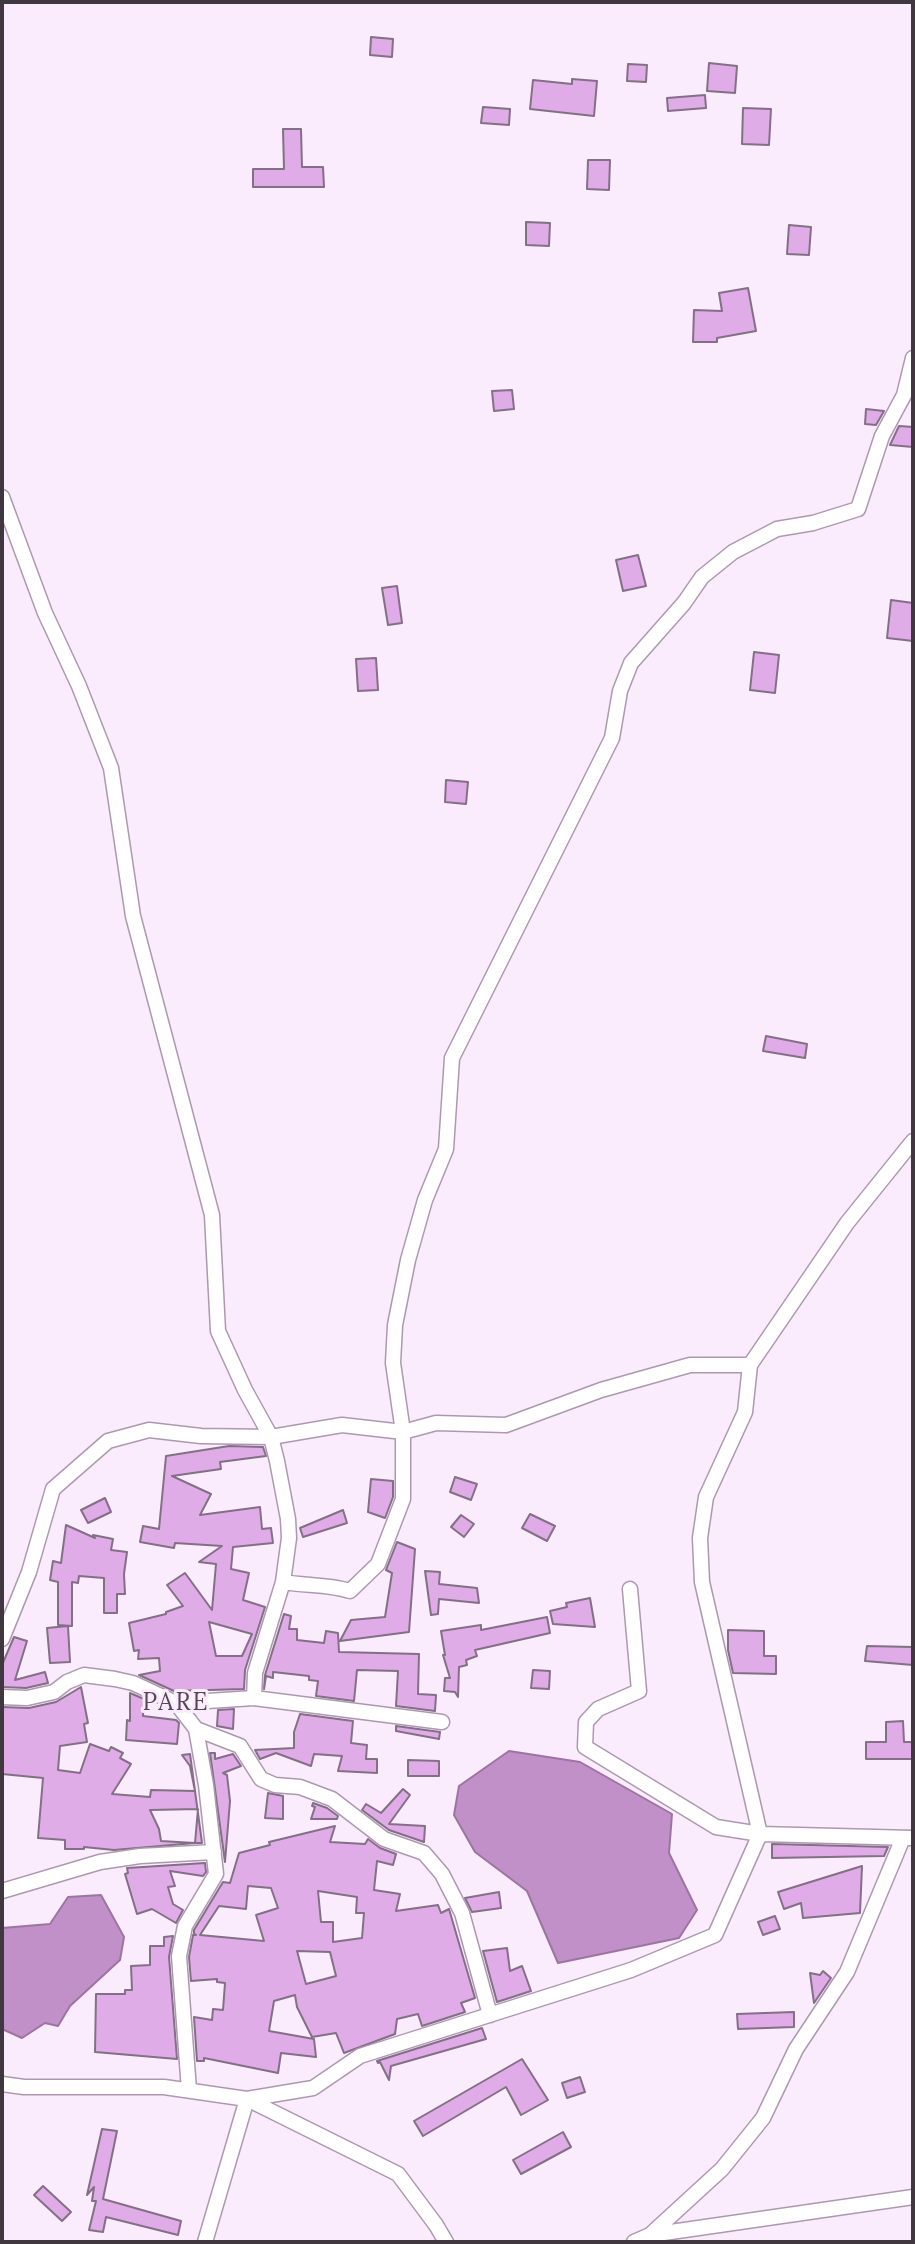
<!DOCTYPE html>
<style>
body{margin:0}
#map{position:relative;width:915px;height:2244px;overflow:hidden;background:#faecfc;font-family:Lora,serif}
canvas{display:block}
.frame{position:absolute;inset:0;border:4px solid #403741;pointer-events:none}
</style>
<div id="map">
<canvas width="915" height="2244"></canvas>
<div class="frame"></div>
</div>
<script>
const ctx = document.querySelector('canvas').getContext('2d');
ctx.lineJoin = 'round';
function fillPath(path, color) {
  ctx.fillStyle = color;
  ctx.fill(path, 'evenodd');
}
function strokePath(path, color, width, dash) {
  ctx.strokeStyle = color;
  ctx.lineWidth = width;
  ctx.lineCap = dash ? 'butt' : 'round';
  ctx.setLineDash(dash || []);
  ctx.stroke(path);
}
function drawText(font, color, halo, rows, align = 'center') {
  ctx.font = font + ' Lora,serif';
  ctx.lineWidth = 6;
  ctx.setLineDash([]);
  ctx.textBaseline = 'middle';
  ctx.strokeStyle = halo;
  ctx.fillStyle = color;
  for (const [text, x, y, turn = 0] of rows) {
    ctx.save();
    ctx.translate(x, y);
    ctx.rotate((+turn || 0) * Math.PI / 180);
    ctx.textAlign = isNaN(turn) ? turn : align;
    if (halo) ctx.strokeText(text, 0, 0);
    ctx.fillText(text, 0, 0);
    ctx.restore();
  }
}
const water = new Path2D(`
 M509,1751L580,1762L672,1814L669,1853L697,1910L679,1938L558,1963L527,1891L475,1852L454,1815L459,1786Z
 M101,1895L124,1937L120,1960L70,2006L58,2026L45,2023L22,2038L2,2029V1928L50,1924L68,1897Z`);
fillPath(water, '#c290c9');
strokePath(water, '#9b75a0', 2);
const building = new Path2D(`
 M371,37L393,39L392,57L370,55Z
 M709,63L737,66L735,93L707,91Z
 M628,64L647,65L646,82L627,81Z
 M572,79L597,81L594,116L530,109L533,80L572,84Z
 M705,95L706,108L668,111L667,98Z
 M483,107L510,109L509,125L481,123Z
 M743,108L771,109L769,145L742,144Z
 M283,129H301L302,167H323L324,187H253V169H284Z
 M588,160H610L609,190L587,189Z
 M526,222L550,223L549,246L526,245Z
 M789,225L811,227L809,255L787,254Z
 M748,288L756,331L717,338V342H693L694,310L722,311L719,293Z
 M512,390L514,409L494,411L492,391Z
 M866,409L884,411L876,425L865,424Z
 M899,426L913,427V447L890,445Z
 M638,555L646,586L623,591L616,560Z
 M397,586L402,623L388,625L382,588Z
 M891,600L913,603V641L887,638Z
 M754,652L779,655L775,693L750,690Z
 M376,658L378,690L358,691L356,659Z
 M446,780L468,782L466,804L445,802Z
 M766,1036L807,1044L805,1058L763,1051Z
 M229,1446L263,1447L266,1456L220,1462L221,1469L172,1476L211,1494L200,1515L260,1507L262,1529L271,1528L273,1543L233,1547L231,1569L249,1573L243,1600L265,1607L245,1670L244,1689L174,1691L139,1675L160,1671L159,1658L138,1659L139,1650L134,1651L129,1623L166,1614V1612L183,1606L167,1585L185,1573L212,1610L216,1564L199,1562L222,1546L175,1543L174,1548L140,1542L143,1526L159,1529L166,1456ZM209,1622L252,1634L242,1656H216Z
 M455,1477L477,1484L471,1500L450,1492Z
 M371,1479L393,1481V1497L385,1518L368,1512Z
 M105,1498L111,1512L88,1523L81,1510Z
 M343,1510L347,1523L303,1537L300,1528Z
 M530,1514L555,1526L547,1541L522,1528Z
 M461,1515L474,1524L464,1537L451,1527Z
 M66,1525L95,1538L93,1535L113,1539L111,1550L127,1552L124,1574L125,1594H117V1613H104V1578L79,1576L78,1583L72,1582V1626L58,1625V1582L50,1580L53,1561L61,1563Z
 M397,1542L415,1549L409,1632L340,1641L351,1620L385,1617L392,1573L386,1570Z
 M425,1571L440,1572L439,1584L477,1588L479,1603L439,1599L438,1614L431,1615Z
 M590,1598L595,1627L553,1624L550,1611L567,1607L566,1603Z
 M284,1614L291,1616L289,1629H297V1640L324,1643L326,1631L338,1633L339,1652L419,1654L418,1694L436,1695L435,1711L396,1706L398,1671L357,1670L354,1701L316,1696L318,1681L309,1680V1676L273,1672V1678L266,1676L264,1689L265,1675Z
 M547,1617L550,1633L475,1650L477,1656L466,1660L467,1665L459,1667L458,1697L455,1692L444,1691L445,1678H450L443,1655H445L441,1631L481,1625V1630Z
 M68,1626L70,1662L50,1663L47,1628Z
 M728,1630L764,1631V1656H776V1674L733,1673L728,1650Z
 M14,1637L27,1641L15,1680L45,1672L48,1683L26,1688L2,1687V1665Z
 M867,1646L913,1647V1665L865,1661Z
 M533,1670L550,1671L549,1689L531,1688Z
 M81,1687L88,1723L84,1724L87,1742L60,1746L58,1770L80,1773L90,1744L109,1751L111,1747L123,1753L120,1758L131,1764L112,1794L150,1797L151,1790L195,1791L190,1766L182,1755L190,1754L202,1843H195L198,1809L150,1810L159,1829L161,1841L195,1843L114,1850L84,1847V1849H65V1840L38,1838L43,1778L2,1774V1707L29,1708L56,1702Z
 M130,1693L144,1699L143,1716L176,1720L179,1723L177,1744L126,1740L127,1720L130,1721Z
 M234,1709L233,1729L217,1726L218,1710Z
 M300,1714L353,1721L351,1743L367,1745L366,1759H377V1773L338,1771L342,1756L314,1754L311,1766L276,1753L260,1759L255,1750L294,1748V1732Z
 M903,1721L904,1742H913V1759H866V1742H886V1722Z
 M396,1726L440,1732L439,1739L396,1731Z
 M210,1753H215V1759L233,1754L241,1766L223,1773L227,1775L230,1801L225,1862Z
 M408,1760L439,1761V1776H408Z
 M403,1789L410,1795L389,1824L425,1826L424,1842L389,1830L362,1810L366,1804L381,1813Z
 M268,1793L283,1796V1819L265,1818Z
 M313,1803L327,1808L338,1816L337,1819H311L315,1807L312,1806Z
 M335,1826L330,1842L365,1844L368,1839L380,1848L396,1854L393,1865L377,1861L374,1890L400,1894L396,1911L438,1905L441,1913L449,1909L475,1998L461,2003L465,2012L422,2026L418,2014L397,2019L395,2034L344,2053L336,2033L312,2037L297,2007L295,1995L274,2001L269,2031L314,2039L316,2057L281,2053L278,2073L204,2058V2061H197L194,2017L212,2020L213,2009L223,2010L225,1983L217,1982V1979L191,1981L189,1957L193,1935H196L194,1934V1930L223,1882L230,1883L239,1853L270,1845L269,1842ZM248,1886L271,1888L278,1908L256,1915L264,1941L200,1935L219,1906L246,1909ZM318,1891L357,1897L356,1913H364L362,1938L333,1942V1922H321ZM297,1951L330,1952L336,1976L306,1984Z
 M772,1844L888,1847L884,1856L772,1858Z
 M205,1863L206,1872L203,1876L170,1871L175,1886L168,1887L173,1904L183,1910L176,1923L152,1909L137,1914L125,1874L128,1873L127,1868Z
 M862,1866L860,1913L803,1918L801,1903L784,1909L778,1892Z
 M499,1892L501,1908L472,1912L465,1898Z
 M775,1916L780,1929L763,1935L758,1922Z
 M173,1936L169,1957L177,2059L95,2052L96,1994H125V1990H132L131,1966L150,1965V1946H164V1937Z
 M507,1948L510,1971L522,1966L531,1991L497,2002L483,1951Z
 M823,1971L831,1978L814,2003L810,1973L820,1975Z
 M794,2012V2027L738,2029L737,2014Z
 M482,2028L486,2039L391,2066L389,2080L380,2062L378,2063L377,2061Z
 M522,2059L548,2100L521,2115L506,2087L423,2136L414,2121Z
 M580,2077L585,2092L567,2098L562,2083Z
 M102,2129L117,2131L103,2199L181,2221L178,2235L106,2217L103,2232L89,2230L96,2201H92L94,2187L87,2195Z
 M563,2132L571,2147L521,2174L513,2160Z
 M43,2186L71,2212L62,2221L34,2195Z`);
fillPath(building, '#e0ace7');
strokePath(building, '#836f86', 2);
const minor = new Path2D(`
 M2,497L45,613L79,686L111,768L133,916L212,1215L218,1331L245,1390L271,1437L277,1461L288,1519L289,1538L283,1582L255,1673L254,1698
 M283,1582C306,1586 328,1584 350,1591L378,1564L403,1499V1432L393,1363L395,1325L408,1260L425,1200L446,1149L452,1058L612,738L620,691L631,663L684,603L702,577L733,552L777,529L813,523L858,509L882,436L904,395L913,358
 M630,1589L639,1691L598,1709L586,1722L585,1747L716,1827L760,1834L913,1838
 M2,1639L29,1572L53,1489L108,1441L149,1430L201,1436L271,1437L342,1425L403,1432L436,1423L506,1425L601,1390L690,1365H750L847,1223L913,1141
 M2,1697L27,1698L54,1692L67,1682L84,1675L115,1679L133,1683L176,1703L196,1729L206,1785L216,1874L185,1926L179,1956L189,2090
 M176,1703L254,1698L442,1722
 M196,1729L240,1746L261,1779L275,1785L300,1787L332,1799L384,1839L424,1853L442,1874L462,1913L490,2015
 M2,1891L100,1862L140,1856L214,1852
 M2,2084L24,2087H164L247,2099L313,2088L360,2056L631,1970L715,1935L760,1834L702,1582L700,1538L706,1497L745,1412L750,1365
 M650,2235L722,2169L763,2118L796,2049L847,1972L903,1838
 M205,2242L247,2099L398,2174L436,2225L446,2242
 M634,2242L650,2235L913,2197`);
strokePath(minor, '#ae98b1', 17);
strokePath(minor, '#fff', 14);
ctx.letterSpacing = '2px';
drawText('24px', '#59455b', '#faecfc', [
 ["PARE",176,1703]
]);
ctx.letterSpacing = '0px';
</script>
